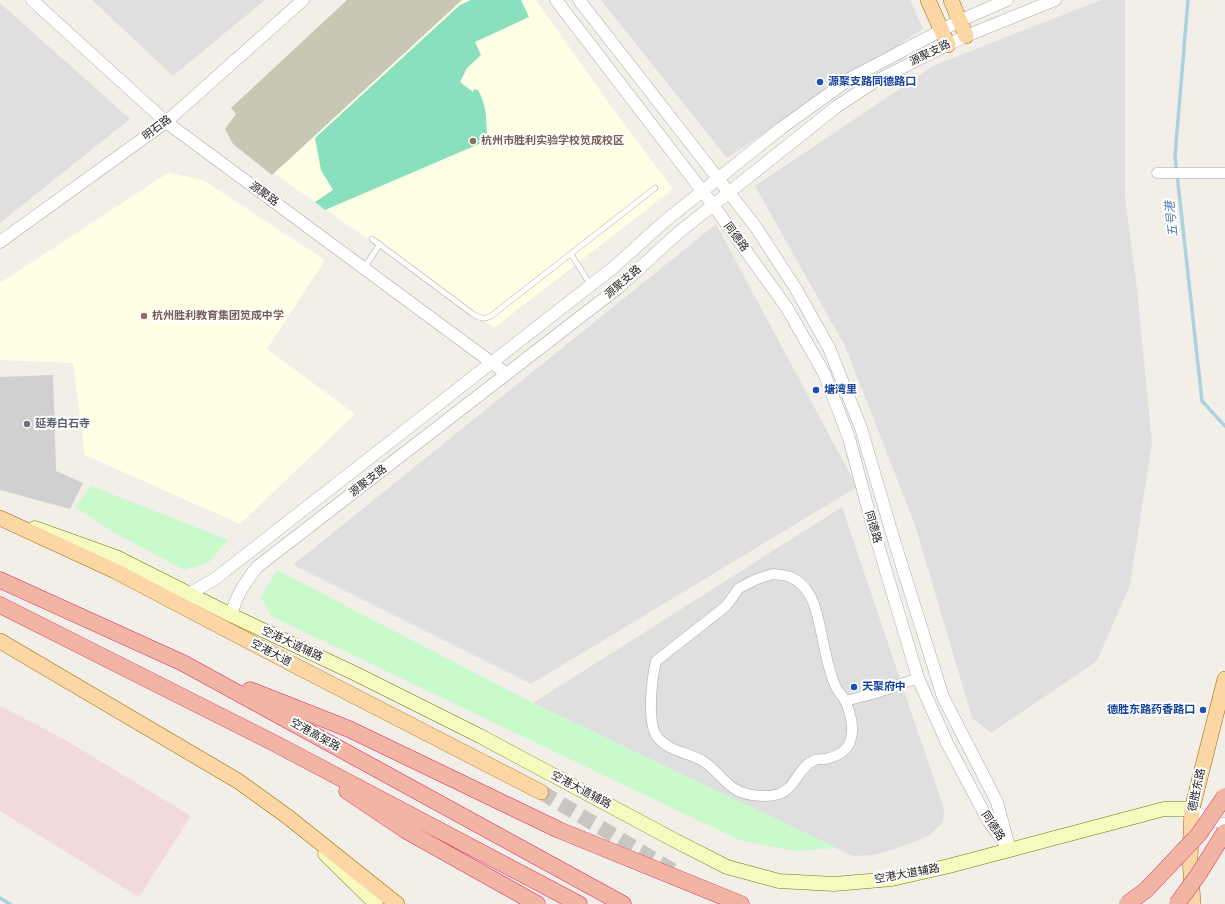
<!DOCTYPE html>
<meta charset="utf-8">
<style>
body{margin:0}
canvas{display:block;background:#f2efe9}
</style>
<canvas width="1225" height="904"></canvas>
<script>
const ctx = document.querySelector('canvas').getContext('2d');
ctx.lineJoin = 'round';
function fillPath(path, color) {
  ctx.fillStyle = color;
  ctx.fill(path, 'evenodd');
}
function strokePath(path, color, width, dash) {
  ctx.strokeStyle = color;
  ctx.lineWidth = width;
  ctx.lineCap = dash ? 'butt' : 'round';
  ctx.setLineDash(dash || []);
  ctx.stroke(path);
}
function drawText(font, color, halo, rows, align = 'center') {
  ctx.font = font + ' Figtree,"Noto Sans SC",sans-serif';
  ctx.lineWidth = 4;
  ctx.setLineDash([]);
  ctx.textBaseline = 'middle';
  ctx.strokeStyle = halo;
  ctx.fillStyle = color;
  for (const [text, x, y, turn = 0] of rows) {
    ctx.save();
    ctx.translate(x, y);
    ctx.rotate((+turn || 0) * Math.PI / 180);
    ctx.textAlign = isNaN(turn) ? turn : align;
    if (halo) ctx.strokeText(text, 0, 0);
    ctx.fillText(text, 0, 0);
    ctx.restore();
  }
}
fillPath(new Path2D(`
 M92,0H265L173,76Z
 M601,0H910L923,29L727,158Z
 M1101,0H1125V197L1137,289L1152,443L1130,585L1097,661L991,733L972,718L915,525L845,346L755,186L935,65Z
 M0,3L130,119L0,223Z
 M716,224L857,487L531,684L293,565Z
 M842,507L944,809L943,822L929,836L898,848L874,855L853,856L533,703Z`), '#e0dfdf');
fillPath(new Path2D(`
 M0,706L62,738L191,816L139,897L0,811Z`), '#f2dad9');
fillPath(new Path2D(`
 M462,0H536L613,109L673,189L494,328L274,173Z
 M168,173L203,180L325,260L267,349L355,414L240,524L85,455L73,363L0,360V283Z`), '#ffffe5');
fillPath(new Path2D(`
 M53,375L56,471L83,483L70,509L0,490V377Z`), '#d0d0d0');
fillPath(new Path2D(`
 M347,0H462L272,175L233,144L225,129L236,114L231,108Z`), '#c7c7b4');
fillPath(new Path2D(`
 M91,486L228,540L208,563L184,570L113,532L75,507Z
 M277,570L533,703L837,848L794,851L739,840L271,616L261,598Z`), '#c8facc');
fillPath(new Path2D(`
 M471,0H521L529,17L475,42L481,55L467,68L460,82L473,92L474,89L478,90C487,106 486,118 487,136L479,144L325,210L315,202L333,190L321,170L315,138L460,5Z`), '#88e0be');
strokePath(new Path2D(`
 M1188,0L1175,156L1202,401L1225,426
 M0,898L10,904`), '#aad3df', 3.5);
strokePath(new Path2D(`
 M541,792L675,872`), '#c8c6c1', 15, [15, 8]);
const service = new Path2D(`
 M372,239L473,314C480,318 484,320 491,316L655,188
 M571,254L590,284
 M364,268L380,244`);
const minor = new Path2D(`
 M1157,173H1225
 M773,574C778,575 785,575 790,577C815,587 818,619 823,641C826,656 829,671 835,685C837,691 842,695 845,700C849,709 853,723 852,732C851,749 840,756 825,759C821,759 816,759 813,761C798,767 796,788 779,794C766,798 746,796 735,789C723,782 716,769 703,761C689,753 669,751 658,738C646,724 652,678 656,661L716,614L726,606L739,588L757,579Z
 M845,701L876,693L918,678
 M1192,809L1216,822L1225,823`);
const tertiary = new Path2D(`
 M32,0L166,122L507,374
 M556,0L713,205L787,308L824,373L849,438L874,531L918,678L947,743L989,822L1010,850
 M579,0L755,226L796,289L829,348L861,428L893,537L943,697L997,802L1008,843
 M0,242L166,122L303,0
 M189,594L216,578L614,267L665,221L780,129L851,78L959,21L1007,0
 M231,615C237,594 244,584 257,567L619,287L678,233L836,107L874,82L921,58L966,36L1055,0`);
const secondary = new Path2D(`
 M35,528L116,557L231,615L356,674L480,736L674,840L727,867L779,881L834,884L892,879L949,866L1164,809H1192
 M325,854L376,904`);
const primary = new Path2D(`
 M928,0L948,45
 M951,0L966,36
 M0,518L115,571L294,665L541,792
 M0,641L238,781L288,817L397,904
 M1193,904L1190,858L1192,809L1225,679`);
const trunk = new Path2D(`
 M0,580L183,663L623,904
 M0,605L274,743L579,904
 M250,690L349,729L559,830L741,904
 M347,791L405,830L537,904`);
strokePath(service, '#a9a9a9', 6);
strokePath(minor, '#a9a9a9', 11);
strokePath(tertiary, '#a9a9a9', 13);
strokePath(secondary, '#707d05', 15);
strokePath(primary, '#a06b00', 16);
strokePath(trunk, '#dc2a67', 17);
strokePath(service, '#fff', 5);
strokePath(minor, '#fff', 10);
strokePath(tertiary, '#fff', 12);
strokePath(secondary, '#f7fabf', 14);
strokePath(primary, '#fcd6a4', 15);
strokePath(trunk, '#f2b4a3', 16);
const trunkBridge = new Path2D(`
 M1127,904L1146,890L1199,834L1225,796
 M1177,904L1198,875L1225,832`);
strokePath(trunkBridge, '#dc2a67', 17, []);
strokePath(trunkBridge, '#f2b4a3', 16);
for (const [x, y, r, color] of [
 [820,82,4,"#1a4fb4"],
 [473,141,4,"#8d6e63"],
 [144,316,4,"#8d6e63"],
 [816,390,4,"#1a4fb4"],
 [27,424,4,"#6b7280"],
 [854,687,4,"#1a4fb4"],
 [1203,710,4,"#1a4fb4"]
]) {
  const dot = new Path2D();
  dot.arc(x, y, r, 0, 2 * Math.PI);
  ctx.fillStyle = color;
  ctx.fill(dot);
  strokePath(dot, '#fff', 1.5);
}
drawText('11px', '#222', '#fff', [
 ["源聚支路",930,53,-26],
 ["明石路",157,128,-37],
 ["源聚路",264,194,36],
 ["同德路",736,237,54],
 ["源聚支路",623,282,-41],
 ["源聚支路",368,481,-38],
 ["同德路",873,527,74],
 ["空港大道辅路",292,644,25],
 ["空港大道",271,653,28],
 ["空港高架路",315,735,29],
 ["空港大道辅路",581,790,28],
 ["德胜东路",1197,790,-78],
 ["同德路",993,826,57],
 ["空港大道辅路",907,874,-10]
]);
drawText('bold 11px', '#164399', '#fff', [
 ["源聚支路同德路口",828,82],
 ["塘湾里",824,390],
 ["天聚府中",862,687],
 ["德胜东路药香路口",1195,710,"right"]
], 'left');
drawText('bold 11px', '#785e54', '#fff', [
 ["杭州市胜利实验学校笕成校区",481,141],
 ["杭州胜利教育集团笕成中学",152,316]
], 'left');
drawText('bold 11px', '#5b616d', '#fff', [
 ["延寿白石寺",35,424]
], 'left');
drawText('italic 12px', '#4a7aab', '#fff', [
 ["五号港",1172,219,-96]
]);
</script>
